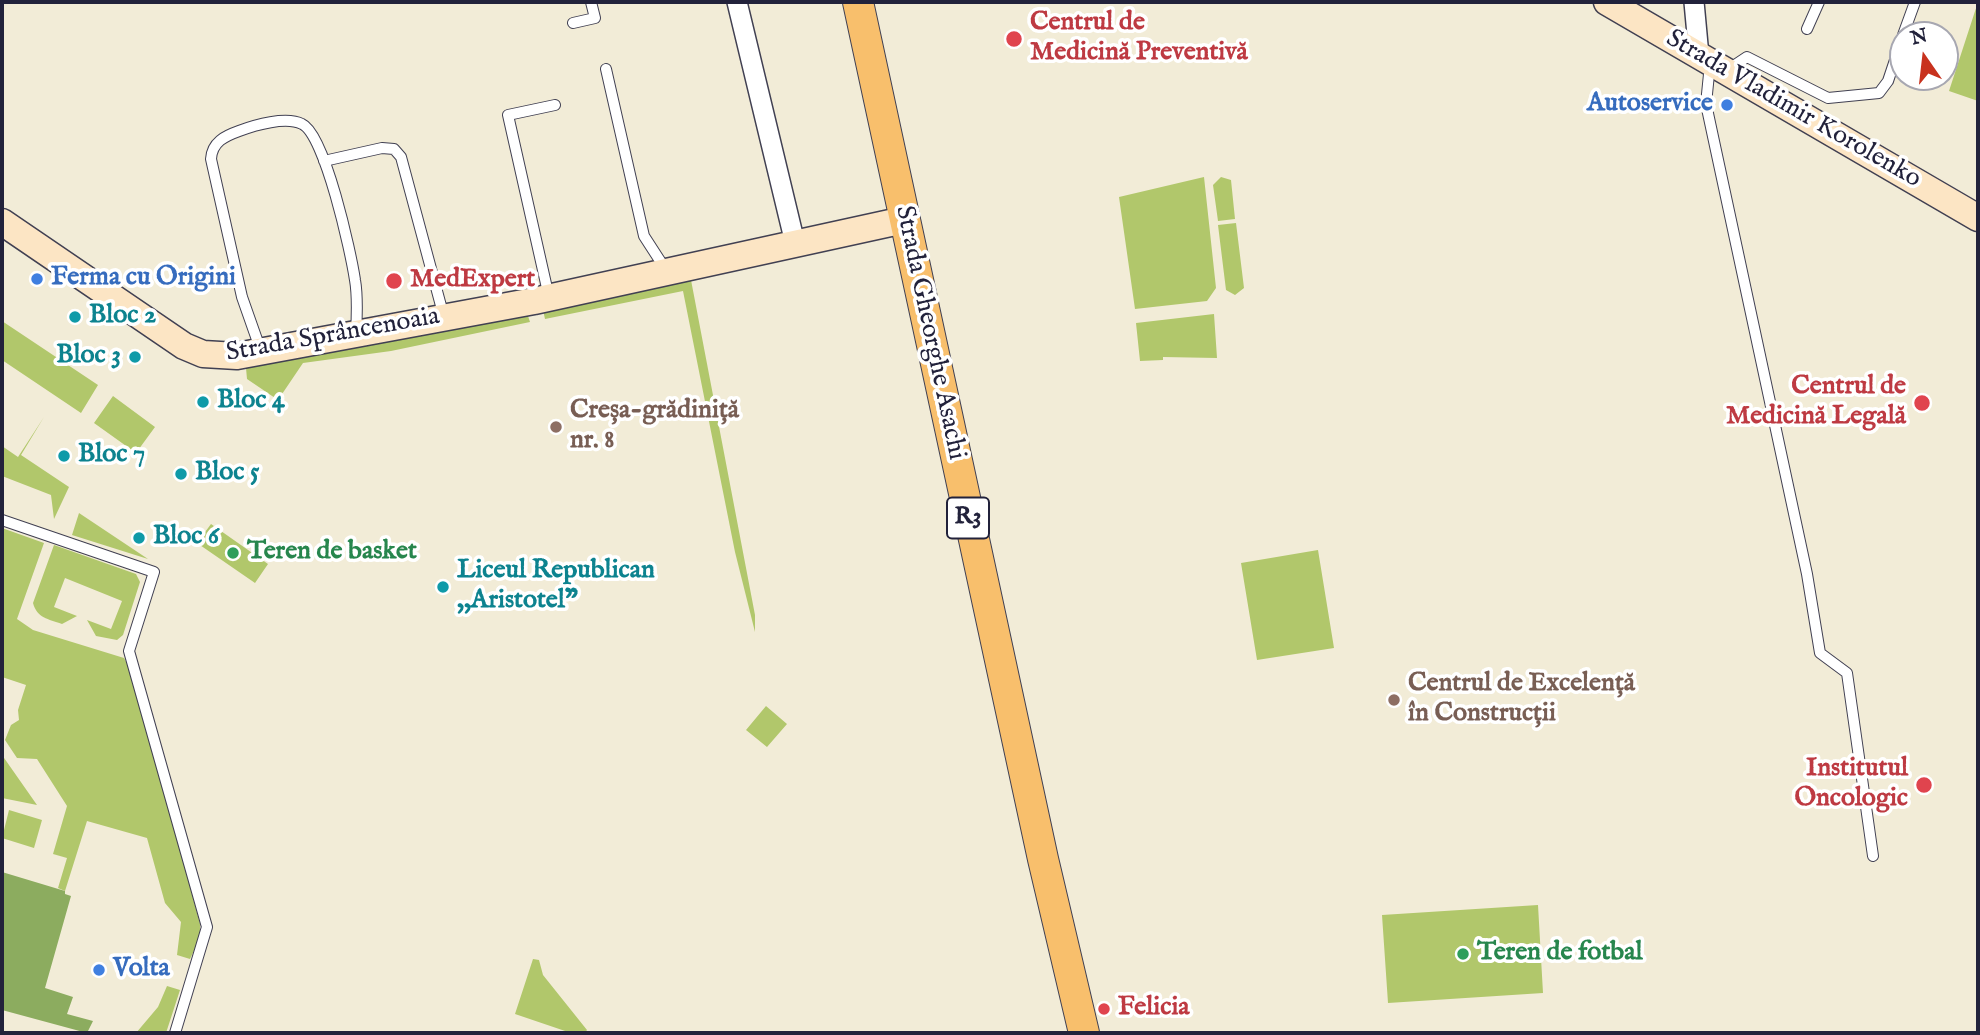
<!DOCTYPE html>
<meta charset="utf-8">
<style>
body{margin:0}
#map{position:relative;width:1980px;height:1035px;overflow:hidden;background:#f2ecd7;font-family:"IM FELL English",serif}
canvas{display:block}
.frame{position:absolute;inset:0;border:4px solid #22223b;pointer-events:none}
.north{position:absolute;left:1889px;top:21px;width:70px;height:70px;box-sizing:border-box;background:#fff;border:2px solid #a7a7b1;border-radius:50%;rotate:346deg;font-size:19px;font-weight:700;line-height:28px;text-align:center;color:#22223b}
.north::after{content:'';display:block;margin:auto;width:24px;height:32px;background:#c8321e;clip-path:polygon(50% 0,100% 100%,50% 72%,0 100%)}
</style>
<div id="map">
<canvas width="1980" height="1035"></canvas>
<div class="frame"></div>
<div class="north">N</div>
</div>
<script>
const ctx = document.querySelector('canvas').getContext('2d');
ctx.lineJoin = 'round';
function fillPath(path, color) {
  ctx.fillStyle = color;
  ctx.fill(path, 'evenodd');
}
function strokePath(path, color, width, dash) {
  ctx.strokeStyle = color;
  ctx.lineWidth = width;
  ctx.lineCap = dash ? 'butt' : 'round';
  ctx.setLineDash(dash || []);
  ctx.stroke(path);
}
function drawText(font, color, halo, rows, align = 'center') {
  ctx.font = font + ' "IM FELL English",serif';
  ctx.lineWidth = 7;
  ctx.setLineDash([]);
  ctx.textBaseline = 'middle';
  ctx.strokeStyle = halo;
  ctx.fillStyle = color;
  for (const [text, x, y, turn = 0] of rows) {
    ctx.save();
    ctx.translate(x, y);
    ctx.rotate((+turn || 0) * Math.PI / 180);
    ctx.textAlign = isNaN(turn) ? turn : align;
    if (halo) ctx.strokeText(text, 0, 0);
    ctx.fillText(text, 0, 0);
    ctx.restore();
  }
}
fillPath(new Path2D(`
 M1978,2V101L1949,91Z
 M1204,177L1216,288L1207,301L1135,309L1119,197Z
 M1221,177L1231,180L1235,219L1218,221L1213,185Z
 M1236,223L1244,288L1235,295L1226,290L1218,225Z
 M691,280L755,615V632L735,552L683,291L545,319L543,310Z
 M527,313L530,322L391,351L303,363L278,400L247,379L246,368Z
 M1214,314L1217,358L1163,357V360L1140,361L1136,323Z
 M2,321L98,385L81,413L2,360Z
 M113,396L155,427L136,453L94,423Z
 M44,417L21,455L69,487L54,519L51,495L2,476V446L18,457Z
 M79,513L148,559L72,535Z
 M211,524L268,564L255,583L197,543Z
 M2,528L44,543L17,619L33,630L124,658L132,673L200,924V938L190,959L177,955L181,922L165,903L147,838L87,821L65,891L58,888L67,858L53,854L67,806L37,759L17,758L5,740L11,725L19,720L18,710L26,685L2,677Z
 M54,545L136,574L140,582L123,635L117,640L96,636L87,620L111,629L122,601L65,578L54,607L77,616L62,624C48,619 37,618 33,603Z
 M1318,550L1334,648L1257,660L1241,563Z
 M766,706L787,724L767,747L746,730Z
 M2,755L37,805L2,798Z
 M9,810L42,820L34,848L2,838Z
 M1538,905L1543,993L1388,1003L1382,915Z
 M533,959L539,960L543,975L587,1030L585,1033H571L515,1014Z
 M167,986L180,990L166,1033H136L158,1007Z`), '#b1c76b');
fillPath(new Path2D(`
 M2,872L65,891V894L71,896L45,988L73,997L67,1014L93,1021L87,1033L2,1010Z`), '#8cac5f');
const lane = new Path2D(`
 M573,23L595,18L591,2
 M1807,29L1819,2
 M1903,35L1915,2
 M1710,64L1706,104L1807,574L1820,653L1847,673L1873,856
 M606,69L644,236L666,270
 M1729,69L1747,57L1828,98L1879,93L1888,81L1903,36
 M324,161L382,148L394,149L401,157L444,317
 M549,297L508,115L555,105
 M261,351L242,297L211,159C212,142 225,136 239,131C255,125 286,116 302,124C325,134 351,253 355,280C358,297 357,316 356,334
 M2,520L154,572L129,651L207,927L175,1033`);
const street = new Path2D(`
 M737,2L795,243
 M1694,2L1699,56`);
const secondary = new Path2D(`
 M1607,2L1978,218
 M2,222L184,346L203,354L237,356L534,301L904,220`);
const primary = new Path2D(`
 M858,2L1043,859L1084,1033`);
strokePath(lane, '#414052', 12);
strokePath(street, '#414052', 22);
strokePath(secondary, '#414052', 29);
strokePath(primary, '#414052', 32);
strokePath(lane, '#fff', 10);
strokePath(street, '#fff', 19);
strokePath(secondary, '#fce5c4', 26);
strokePath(primary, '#f8bf6c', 30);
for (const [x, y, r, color] of [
 [1014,39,9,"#e0444e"],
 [1727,105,7,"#3f7fe0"],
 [37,279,7,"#3f7fe0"],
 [394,281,9,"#e0444e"],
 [75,317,7,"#0f9aa8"],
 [135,357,7,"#0f9aa8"],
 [203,402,7,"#0f9aa8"],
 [1922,403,9,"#e0444e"],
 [556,427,7,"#8d6e63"],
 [64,456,7,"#0f9aa8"],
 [181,474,7,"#0f9aa8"],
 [139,538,7,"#0f9aa8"],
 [233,553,7,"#2e9e5b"],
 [443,587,7,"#0f9aa8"],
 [1394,700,7,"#8d6e63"],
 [1924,785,9,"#e0444e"],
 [1463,954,7,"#2e9e5b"],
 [99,970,7,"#3f7fe0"],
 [1104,1009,7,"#e0444e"]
]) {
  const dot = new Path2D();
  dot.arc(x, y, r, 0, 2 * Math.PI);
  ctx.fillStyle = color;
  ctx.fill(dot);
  strokePath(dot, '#fff', 2.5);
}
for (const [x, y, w] of [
 [968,518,42]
]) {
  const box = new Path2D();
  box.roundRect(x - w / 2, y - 20.5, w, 41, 5);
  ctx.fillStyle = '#fff';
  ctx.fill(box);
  strokePath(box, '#22223b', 2);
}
drawText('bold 24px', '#22223b', null, [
 ["R3",968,518]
]);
drawText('bold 26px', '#be3a42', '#fff', [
 ["Centrul de",1030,24],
 ["Medicină Preventivă",1030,54],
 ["MedExpert",410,281],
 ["Centrul de",1906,388,"right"],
 ["Medicină Legală",1906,418,"right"],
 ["Institutul",1908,770,"right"],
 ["Oncologic",1908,800,"right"],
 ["Felicia",1118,1009]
], 'left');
drawText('bold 26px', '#366cbe', '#fff', [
 ["Autoservice",1713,105,"right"],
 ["Ferma cu Origini",51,279],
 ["Volta",113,970]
], 'left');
drawText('26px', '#22223b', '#fff', [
 ["Strada Vladimir Korolenko",1793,110,30],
 ["Strada Gheorghe Asachi",929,333,78],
 ["Strada Sprâncenoaia",333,336,-10]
]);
drawText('bold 26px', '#0d838f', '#fff', [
 ["Bloc 2",89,317],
 ["Bloc 3",121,357,"right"],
 ["Bloc 4",217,402],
 ["Bloc 7",78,456],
 ["Bloc 5",195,474],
 ["Bloc 6",153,538],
 ["Liceul Republican",457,572],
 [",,Aristotel\"",457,602]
], 'left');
drawText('bold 26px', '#785e54', '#fff', [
 ["Creșa-grădiniță",570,412],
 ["nr. 8",570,442],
 ["Centrul de Excelență",1408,685],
 ["în Construcții",1408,715]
], 'left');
drawText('bold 26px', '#27864d', '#fff', [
 ["Teren de basket",247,553],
 ["Teren de fotbal",1477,954]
], 'left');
</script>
